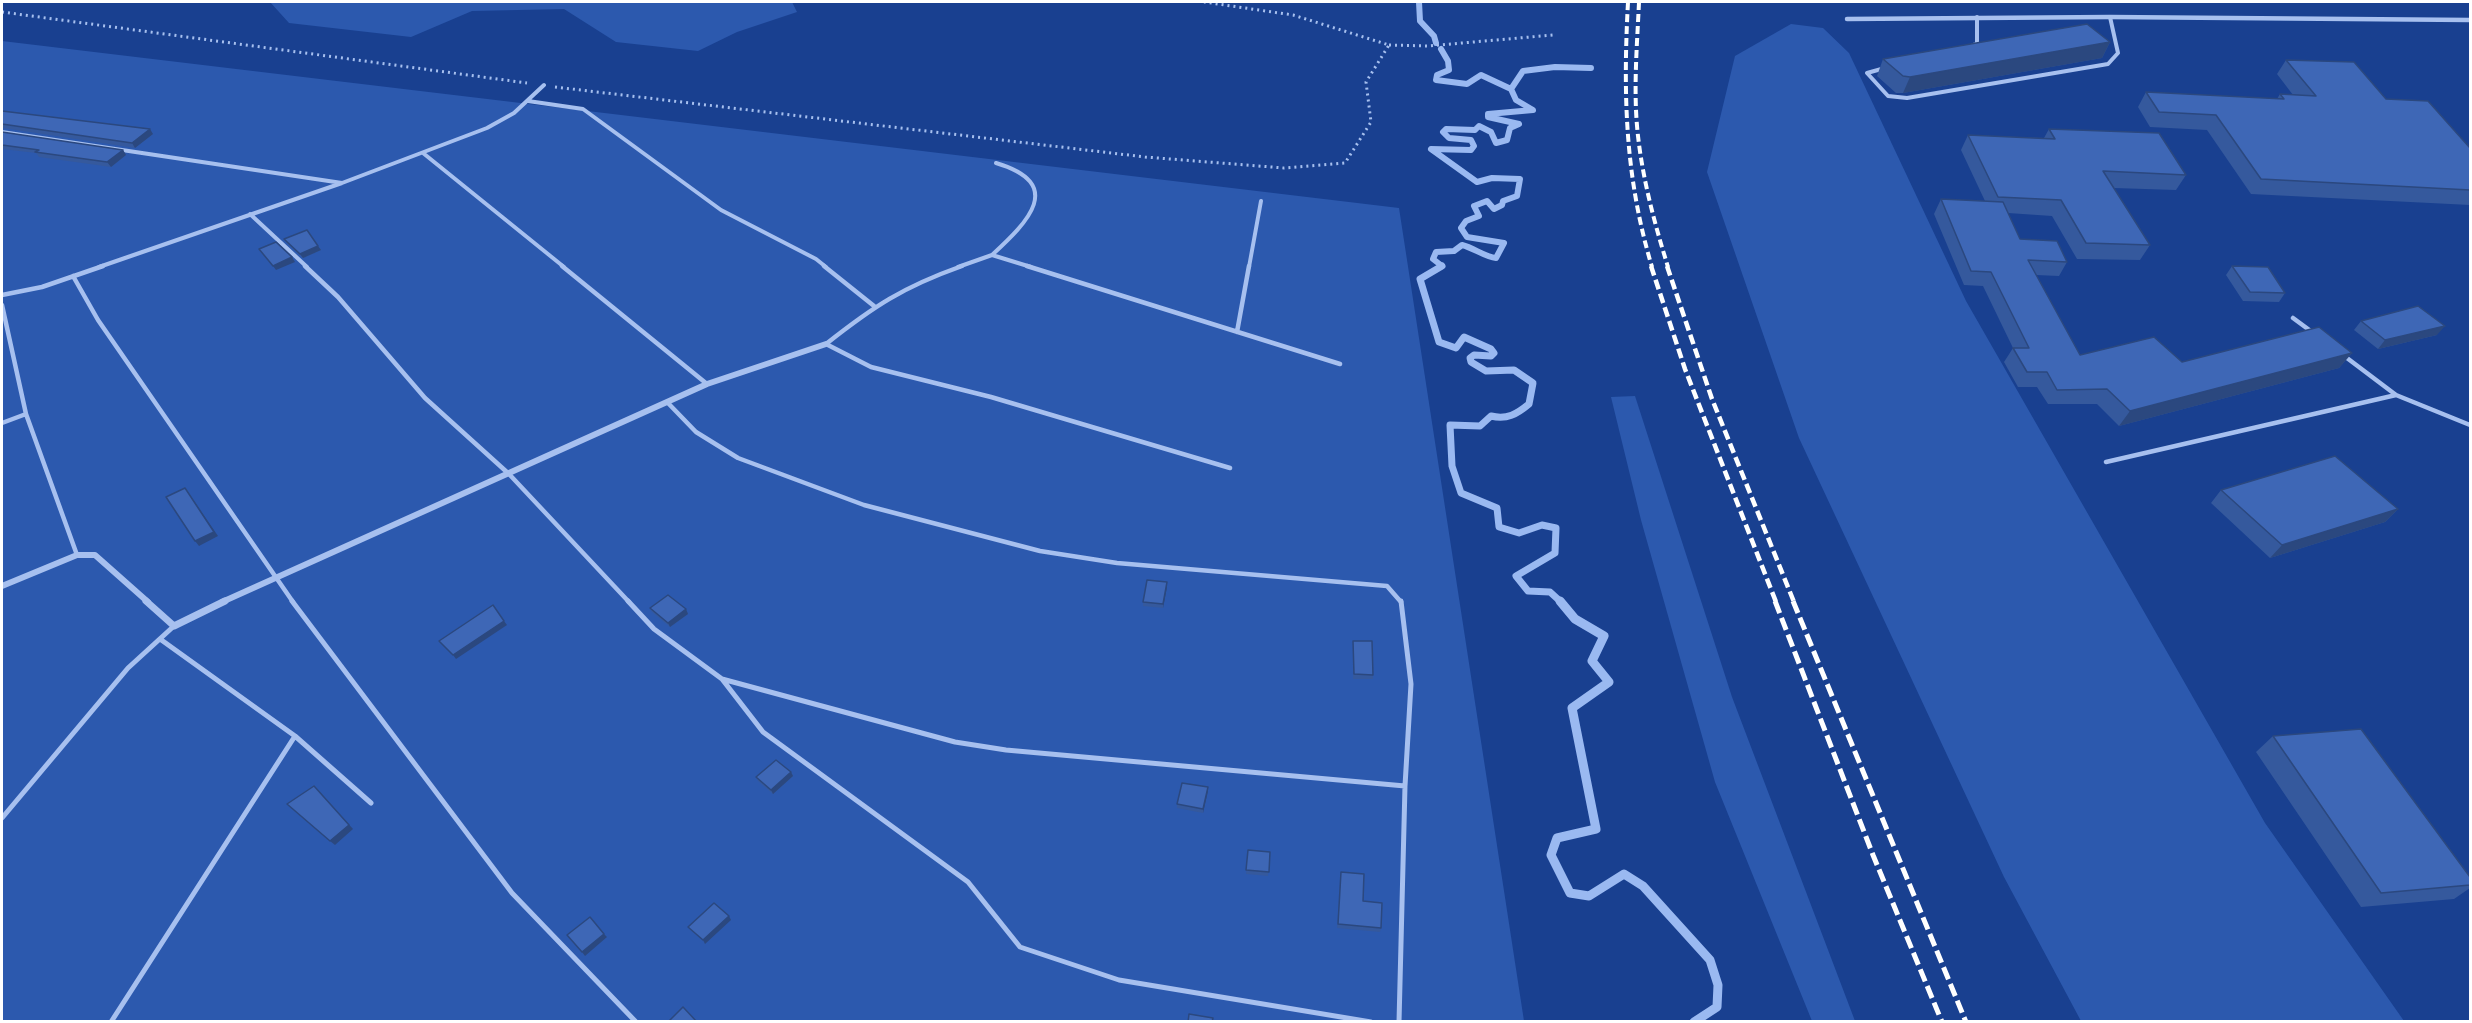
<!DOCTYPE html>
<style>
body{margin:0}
#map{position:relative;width:2472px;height:1023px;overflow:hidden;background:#194090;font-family:"Work Sans",sans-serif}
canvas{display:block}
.frame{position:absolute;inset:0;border:3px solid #fff;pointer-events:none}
</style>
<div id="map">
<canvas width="2472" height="1023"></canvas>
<div class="frame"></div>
</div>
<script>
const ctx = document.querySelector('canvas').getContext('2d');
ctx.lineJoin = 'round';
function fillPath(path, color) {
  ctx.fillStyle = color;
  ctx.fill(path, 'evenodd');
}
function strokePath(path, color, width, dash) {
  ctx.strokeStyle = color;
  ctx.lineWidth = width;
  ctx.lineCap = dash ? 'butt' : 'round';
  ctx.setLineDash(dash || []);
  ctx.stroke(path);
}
fillPath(new Path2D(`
 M270,2H792L797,12L737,32L698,51L616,42L564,9L472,11L411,37L289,23Z
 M1791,24L1823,28L1849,53L1966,301L2265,823L2404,1021H2081L2004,877L1799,438L1707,172L1735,56Z
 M2,41L1399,208L1524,1021H2Z
 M1635,396L1732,697L1855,1021H1812L1715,782L1641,520L1611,397Z`), '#2c59ae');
strokePath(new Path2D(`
 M1419,2L1420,21L1434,36L1436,43
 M1511,89L1523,71L1555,67L1591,68
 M1440,267L1442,266L1433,259L1436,252L1454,251L1462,245C1474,248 1485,257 1496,258L1504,243L1467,237L1461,228L1466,221L1479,216L1474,206L1487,201L1494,209L1502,205L1503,201L1517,196L1520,179L1492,178L1477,182L1431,149L1471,150L1474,146L1471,140L1449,138L1443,132L1446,129L1475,130L1479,126L1491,132L1496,143L1507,140L1510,128L1519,124L1488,117V114L1533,110L1516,100L1511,89L1481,75L1467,84L1436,80L1437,75L1449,70L1448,61L1441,49`), '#9ab9f1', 6);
strokePath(new Path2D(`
 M1442,266L1420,279L1439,342L1456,348L1464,337L1491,349L1494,353L1491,356L1474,355L1470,358L1471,362L1486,371L1514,370L1533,383L1529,404C1517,414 1507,420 1491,416L1480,426L1450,425L1452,466L1461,493L1497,508L1499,527L1519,533L1542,525L1556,528L1555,553L1516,576L1528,591L1550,592L1561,602`), '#9ab9f1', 7);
strokePath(new Path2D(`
 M1560,601L1575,619L1604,636L1592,661L1609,682L1572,708L1596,829L1557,838L1551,855L1570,893L1589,896L1624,874L1643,886L1710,960L1718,985L1717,1007L1694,1022`), '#9ab9f1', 9);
strokePath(new Path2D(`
 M2,12L527,83
 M1389,45L1428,46L1553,35
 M555,87L1145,157L1284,168L1345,163L1371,122L1366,82L1389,45L1293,15L1204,2`), '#a7c0ef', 3, [2, 4]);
strokePath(new Path2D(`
 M1973,45L1977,44V17
 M1885,68L1867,73L1888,96L1907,98L2108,64L2118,53L2110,17
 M528,101L583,109L721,210L816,259L826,267
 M2,132L342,183
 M423,153L564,267
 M250,214L307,267
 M992,255C1028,222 1066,184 996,163
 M99,267L342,183L487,128L514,113L544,85
 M958,267L992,255L1031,267
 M1249,267L1261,201`), '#a7c0ef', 4);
strokePath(new Path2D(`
 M305,266L338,297L425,398L509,474L629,602
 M562,266L707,384
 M824,266L874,306
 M962,266C903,287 874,306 826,344L871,367L991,397L1230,468
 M1027,266L1340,364
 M73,276L98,320L293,602
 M2,295L42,287L103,266
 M2,305L26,414L77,555
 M2293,318L2312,332
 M1237,332L1249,266
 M2343,355L2396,395
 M667,402L696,432L738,458L864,505L1040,551L1117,563L1387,586L1401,602
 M2,423L26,414
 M2106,462L2396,395L2470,425`), '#a7c0ef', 4.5);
strokePath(new Path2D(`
 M292,601L512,893L636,1022
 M628,601L654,629L722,679L763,732L968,882L1020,947L1119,980L1371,1022
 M1401,601L1411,684L1405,786
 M160,639L295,736L371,803
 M722,679L955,742L1006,750L1405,786L1399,1022
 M2,818L128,668L174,626
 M111,1022L295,736`), '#a7c0ef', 5);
strokePath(new Path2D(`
 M1847,19L2110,17L2470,20`), '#a7c0ef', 4.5);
strokePath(new Path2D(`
 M2,586L77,555H95L148,602
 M222,602L707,384L826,344`), '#a7c0ef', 6);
strokePath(new Path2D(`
 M146,601L174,626L225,601`), '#a7c0ef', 7);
strokePath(new Path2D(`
 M1628,2C1623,95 1625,177 1652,267
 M1639,2C1637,47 1633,92 1638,136C1643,181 1655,225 1668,267`), '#fff', 4, [8, 4]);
strokePath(new Path2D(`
 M1651,266L1685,369L1776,602
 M1667,266L1712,399L1794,602`), '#fff', 4.5, [10, 4.5]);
strokePath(new Path2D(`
 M1775,601L1873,855L1942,1022
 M1793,601L1966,1022`), '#fff', 5, [13, 5]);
fillPath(new Path2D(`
 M2110,42L2102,58L1903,93H1896L1877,76L1883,59Z
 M2286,60L2386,99L2470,148V205L2251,194L2207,130L2150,127L2138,107L2146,92L2277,99L2280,94L2293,95L2277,74Z
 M2,111L153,134L135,148L3,128L2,129Z
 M2049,129L2186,175L2176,190L2114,188L2150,245L2140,260L2077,259L2052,216L2008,213L2020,239L2067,262L2059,276L2036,275L2080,355L2182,362L2352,353L2339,368L2119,426L2097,404H2048L2037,387H2018L2004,362L2013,348L1983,286L1964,285L1934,214L1941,199L1985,201L1961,150L1968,135L2044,138Z
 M2,132L123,150L126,155L111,167L39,157L36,153L2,149Z
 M284,239L318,246L321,250L303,258L287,243Z
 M2232,266L2285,293L2279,302L2243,301L2226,275Z
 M2361,321L2437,335L2378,349L2354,330Z
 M2221,490L2398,509L2385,522L2270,558L2211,503Z
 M1167,587L1163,608L1143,606V602Z
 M650,608L686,609L688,614L670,627L652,612Z
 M1353,641L1373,675V679H1353Z
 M2273,736L2470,877V888L2454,899L2361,907L2256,752Z
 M791,772L793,776L773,794L758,781L756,777Z
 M1208,787V791L1203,813L1177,808V804Z
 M1248,850L1270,852L1268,876L1246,874Z
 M1341,872L1363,901L1381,928L1380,932L1337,928Z`), '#35599d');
fillPath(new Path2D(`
 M2110,42L2102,58L1903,93L1910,77Z
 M150,129L153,134L135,148L132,143Z
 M123,150L126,155L111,167L107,162Z
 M318,246L321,250L303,258L300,254Z
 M292,257L295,262L276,270L273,266Z
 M2445,326L2437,335L2378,349L2385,340Z
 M2352,353L2339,368L2119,426L2130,411Z
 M185,488L218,536L199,546L195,541Z
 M2398,509L2385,522L2270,558L2282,545Z
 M1167,582V587L1163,608V604Z
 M686,609L688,614L670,627L668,623Z
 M504,621L507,625L456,659L453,655Z
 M791,772L793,776L773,794L771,790Z
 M1208,787V791L1203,813V809Z
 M318,790L353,829L335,845L330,841Z
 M729,916L731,920L705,944L703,940Z
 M604,934L607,937L585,956L582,952Z`), '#2b487f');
const building = new Path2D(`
 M2087,24L2110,42L1910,77L1903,76L1883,59Z
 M2286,60L2354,62L2386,99L2428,101L2470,148V190L2261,179L2216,115L2159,112L2146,92L2284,99L2280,94L2316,96Z
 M2,111L150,129L132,143L2,124Z
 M2049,129L2159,133L2186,175L2103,171L2150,245L2086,243L2061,200L1998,197L1968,135L2055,139Z
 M2,132L123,150L107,162L35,152L39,150L2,145Z
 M1941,199L2003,202L2020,239L2057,241L2067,262L2028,260L2080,355L2154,337L2182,362L2319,327L2352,353L2130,411L2107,389L2057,390L2047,372H2027L2013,348H2029L1991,272L1971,271Z
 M307,230L318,246L300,254L284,239Z
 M276,242L292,257L273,266L259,249Z
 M2232,266L2268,267L2285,293L2250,292Z
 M2418,306L2445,326L2385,340L2361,321Z
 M2335,456L2398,509L2282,545L2221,490Z
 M185,488L214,532L195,541L166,497Z
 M1147,580L1167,582L1163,604L1143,602Z
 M668,595L686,609L668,623L650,608Z
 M493,605L504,621L453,655L439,641Z
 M1353,641H1372L1373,675L1354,674Z
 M2361,729L2470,877V885L2381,893L2273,736Z
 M776,760L791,772L771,790L756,777Z
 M1182,783L1208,787L1203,809L1177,804Z
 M314,786L349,825L330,841L287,804Z
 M1248,850L1270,852L1269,872L1246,870Z
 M1341,872L1364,874L1363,901L1382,903L1381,928L1338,924Z
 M714,903L729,916L703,940L688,927Z
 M590,917L604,934L582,952L567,935Z
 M683,1007L697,1022H668Z
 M1189,1014L1213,1018L1212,1022H1188Z`);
fillPath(building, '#3e67b6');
strokePath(building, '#2b487f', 1.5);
</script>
